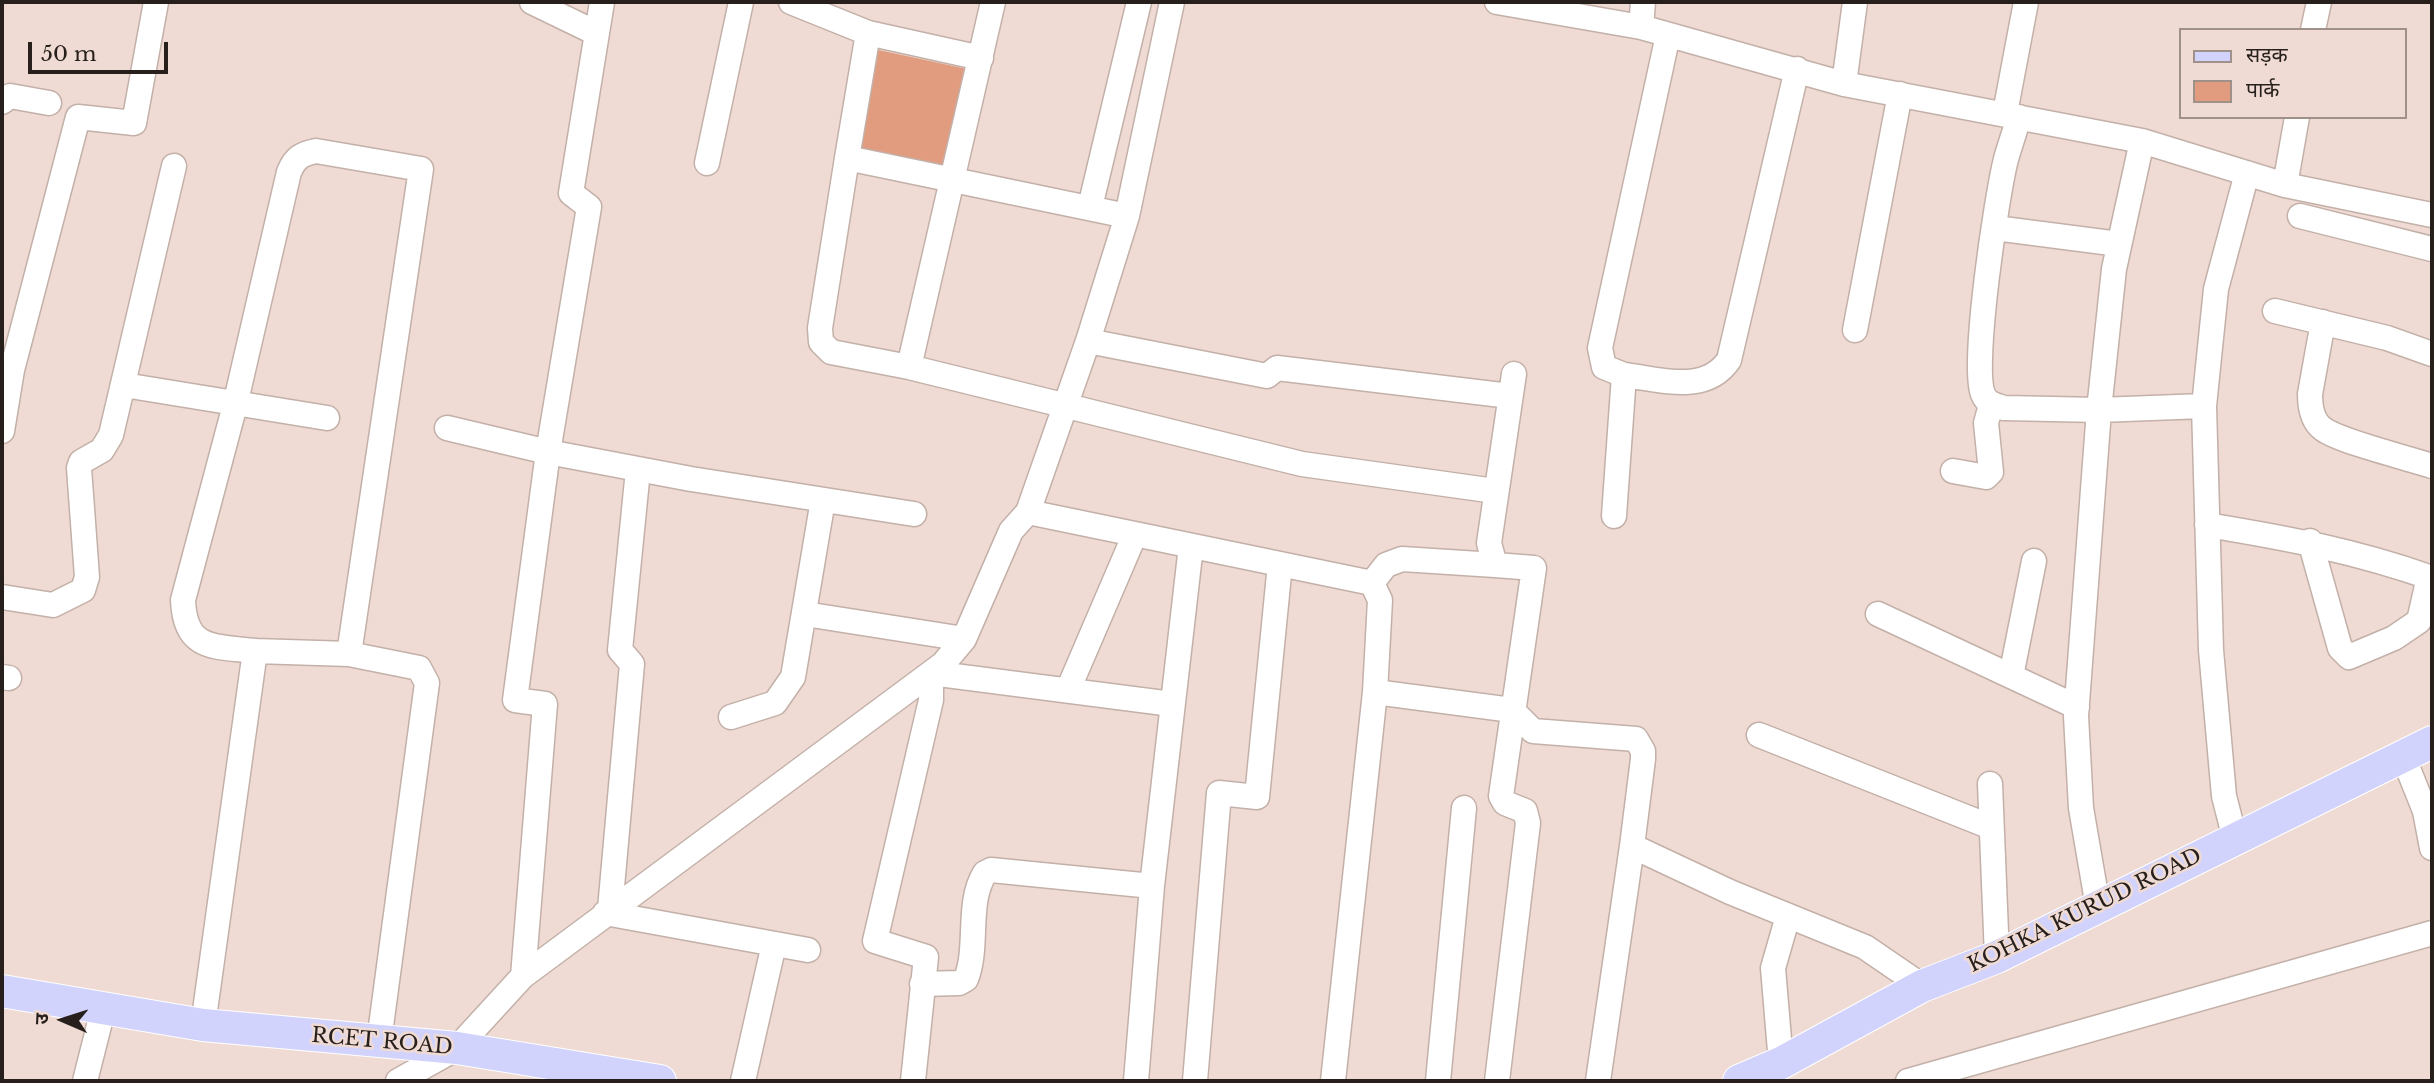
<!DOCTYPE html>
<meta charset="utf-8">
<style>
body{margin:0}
#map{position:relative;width:2434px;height:1083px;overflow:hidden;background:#efdbd3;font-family:"Libre Baskerville","Noto Sans Devanagari",serif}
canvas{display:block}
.frame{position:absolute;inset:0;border:4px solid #261f1c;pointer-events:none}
.legend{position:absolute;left:2179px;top:28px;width:228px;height:91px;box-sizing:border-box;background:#efdbd3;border:2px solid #9f908a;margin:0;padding:9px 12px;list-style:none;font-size:21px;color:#261f1c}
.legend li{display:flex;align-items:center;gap:14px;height:35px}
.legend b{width:35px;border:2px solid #9f908a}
.north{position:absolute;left:28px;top:985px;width:70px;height:70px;-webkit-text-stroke:5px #efdbd3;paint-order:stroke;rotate:273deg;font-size:19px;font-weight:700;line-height:28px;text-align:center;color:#261f1c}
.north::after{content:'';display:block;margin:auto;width:24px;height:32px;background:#261f1c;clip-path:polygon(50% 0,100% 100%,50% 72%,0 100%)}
.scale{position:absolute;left:28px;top:42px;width:140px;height:32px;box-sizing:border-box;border:4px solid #261f1c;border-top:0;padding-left:9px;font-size:21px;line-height:24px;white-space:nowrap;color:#261f1c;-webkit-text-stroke:5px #efdbd3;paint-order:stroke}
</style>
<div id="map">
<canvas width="2434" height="1083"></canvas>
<div class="frame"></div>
<ul class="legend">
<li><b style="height:9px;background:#d1d3fd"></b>सड़क</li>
<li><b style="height:19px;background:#e19c7f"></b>पार्क</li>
</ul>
<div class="north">उ</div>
<div class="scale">50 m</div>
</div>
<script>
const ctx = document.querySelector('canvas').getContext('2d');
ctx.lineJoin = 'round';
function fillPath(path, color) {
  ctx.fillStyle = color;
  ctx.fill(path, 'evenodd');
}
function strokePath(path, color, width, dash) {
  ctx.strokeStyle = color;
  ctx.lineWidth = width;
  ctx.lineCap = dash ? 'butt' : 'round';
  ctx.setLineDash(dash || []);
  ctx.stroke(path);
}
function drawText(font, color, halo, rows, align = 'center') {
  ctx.font = font + ' "Libre Baskerville",serif';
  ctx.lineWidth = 5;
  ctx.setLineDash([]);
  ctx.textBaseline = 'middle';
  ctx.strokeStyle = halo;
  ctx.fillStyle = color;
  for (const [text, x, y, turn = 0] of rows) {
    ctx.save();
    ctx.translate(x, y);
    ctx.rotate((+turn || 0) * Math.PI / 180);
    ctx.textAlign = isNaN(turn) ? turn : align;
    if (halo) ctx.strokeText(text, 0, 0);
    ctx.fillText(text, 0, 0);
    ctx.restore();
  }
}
fillPath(new Path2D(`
 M874,49L967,69L942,166L858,152Z`), '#e19c7f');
const minor = new Path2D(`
 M532,2L596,33
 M602,2L571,193L589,207L548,452L691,479L914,514
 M791,2L868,33
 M993,2L909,367L1302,464L1495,491
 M1497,2L1641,27L1844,84L2142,141L2285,185L2432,215
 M1641,27L1643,2
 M2313,30L2319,2
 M981,58L868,33L847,158L1127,216
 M1844,84L1855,2
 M2,102L10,96L49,103
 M2005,113L2026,2
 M2019,117C2015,131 2010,145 2006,159C1997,194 1971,366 1983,394C1987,404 1995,405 2004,408L2099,410L2204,406L2211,650L2224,796L2235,839
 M847,158L820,328L821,342L831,352L909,367
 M707,163L741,2
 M2285,185L2297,117
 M1090,207L1139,2
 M2300,216L2432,249
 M1995,228L2119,244
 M2275,311L2387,338L2432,354
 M2323,322L2310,394C2310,407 2312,421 2323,429C2341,442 2408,458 2432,466
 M1855,330L1900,94
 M1088,341L1267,376L1277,368L1510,396
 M1624,375L1604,367L1600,348L1668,35
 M124,385L327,418
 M2204,406L2216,289L2247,173
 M447,428L548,452L515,700L545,704L523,976
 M2,431L12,370L78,117L134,123L156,2
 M1953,471L1986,477L1991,472L1986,423L1991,405
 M1028,512L1372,583L1386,565L1402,559L1495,565
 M1614,516L1624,375C1660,379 1705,395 1729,360L1797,69
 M2207,525C2287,538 2355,551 2432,578
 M2310,541L2340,648L2349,657L2394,638L2419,621L2429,577
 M1372,583L1380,600L1375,692
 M2,597L53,605L83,590L87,577L79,468L81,462L102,450L111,435L174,166
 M805,614L964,639
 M1878,614L2077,707
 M349,654L419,668L427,683L379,1041
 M2011,676L2034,561
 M2,677L9,678
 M1068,690L1135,534
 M731,717L775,703L793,677L823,500
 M1759,735L1991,827
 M2403,756L2425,811L2432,848
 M1990,784L1997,957
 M2098,907L2081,808L2076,716L2099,410L2114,269L2142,141
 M610,909L632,664L620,650L638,470
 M605,913L808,950
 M922,984L959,983L966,979C979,946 966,903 985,873L991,870L1152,886
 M203,1025L255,651L349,654L421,169L316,151C301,154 295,158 289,172L235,405L183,600C185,651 214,646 255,651
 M1781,1063L1773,968L1788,916
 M85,1081L104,1006
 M398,1081L457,1048L523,976L943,664L964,639L1011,531L1028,512L1088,341L1127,216L1172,2
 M743,1081L774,944
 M913,1081L926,957L875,941L931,700V673L1172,704
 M1136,1081L1152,886L1191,546
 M1195,1081L1219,793L1257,797L1280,564
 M1333,1081L1375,692L1512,710L1533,731L1636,739L1643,751V759L1632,846L1730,892L1865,947L1922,986
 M1438,1081L1464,808
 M1497,1081L1528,823L1525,811L1505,803L1501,796L1534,568L1495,565L1489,543L1514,374
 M1598,1081L1632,846
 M1908,1081L2432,933`);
const major = new Path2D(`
 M2,991L203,1025L457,1048L660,1081
 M1739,1081L1781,1063L1922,986L1997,957L2432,742`);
strokePath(minor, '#c3b0a8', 27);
strokePath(major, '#fff', 34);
strokePath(minor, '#fff', 24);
strokePath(major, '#d1d3fd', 32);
drawText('21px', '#261f1c', '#efdbd3', [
 ["KOHKA KURUD ROAD",2085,911,-26],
 ["RCET ROAD",382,1042,5]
]);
</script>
